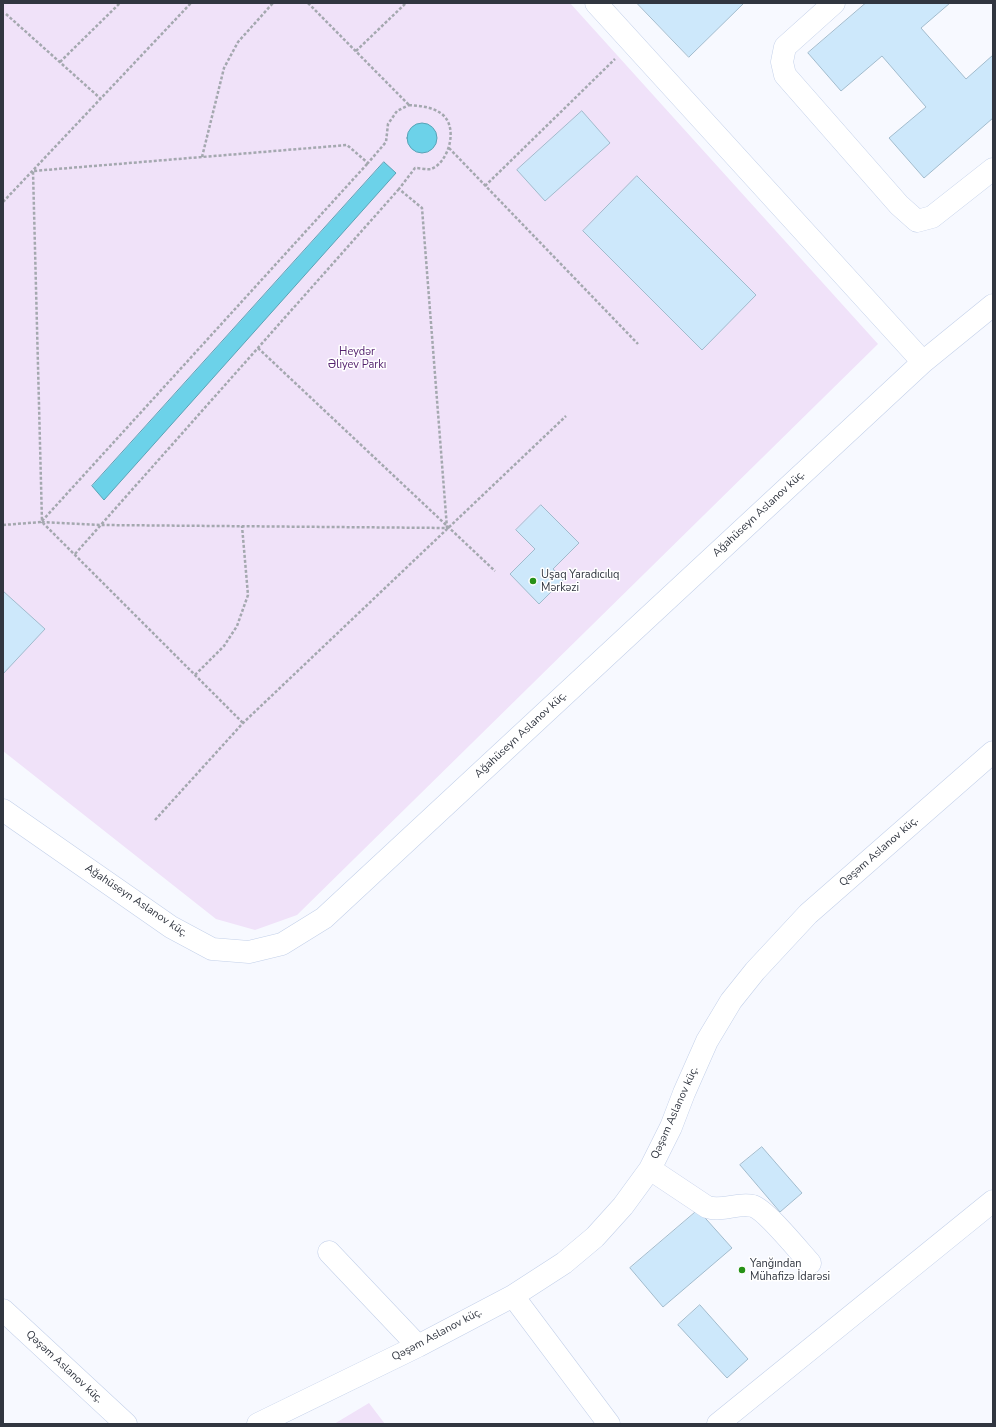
<!DOCTYPE html>
<meta charset="utf-8">
<style>
body{margin:0}
#map{position:relative;width:996px;height:1427px;overflow:hidden;background:#f7f9ff;font-family:"Nunito Sans",sans-serif}
canvas{display:block}
.frame{position:absolute;inset:0;border:4px solid #313640;pointer-events:none}
</style>
<div id="map">
<canvas width="996" height="1427"></canvas>
<div class="frame"></div>
</div>
<script>
const ctx = document.querySelector('canvas').getContext('2d');
ctx.lineJoin = 'round';
function fillPath(path, color) {
  ctx.fillStyle = color;
  ctx.fill(path, 'evenodd');
}
function strokePath(path, color, width, dash) {
  ctx.strokeStyle = color;
  ctx.lineWidth = width;
  ctx.lineCap = dash ? 'butt' : 'round';
  ctx.setLineDash(dash || []);
  ctx.stroke(path);
}
function drawText(font, color, halo, rows, align = 'center') {
  ctx.font = font + ' "Nunito Sans",sans-serif';
  ctx.lineWidth = 3;
  ctx.setLineDash([]);
  ctx.textBaseline = 'middle';
  ctx.strokeStyle = halo;
  ctx.fillStyle = color;
  for (const [text, x, y, turn = 0] of rows) {
    ctx.save();
    ctx.translate(x, y);
    ctx.rotate((+turn || 0) * Math.PI / 180);
    ctx.textAlign = isNaN(turn) ? turn : align;
    if (halo) ctx.strokeText(text, 0, 0);
    ctx.fillText(text, 0, 0);
    ctx.restore();
  }
}
fillPath(new Path2D(`
 M3,3H570L878,344L297,915L255,930L216,919L3,751Z
 M369,1403L385,1424H334Z`), '#f0e2f9');
const water = new Path2D(`
 M407 138a15 15 0 1 1 30 0a15 15 0 1 1-30 0Z
 M384,162L396,173L104,500L92,486Z`);
fillPath(water, '#6cd2e9');
strokePath(water, '#5aa3b6', 1);
const building = new Path2D(`
 M637,3H744L689,57Z
 M866,3H950L921,28L966,79L993,55V118L924,178L889,138L926,107L882,56L841,91L808,53Z
 M582,111L610,143L545,201L517,170Z
 M637,176L756,295L702,350L583,231Z
 M541,505L579,543L553,569L564,579L539,604L510,574L535,549L516,530Z
 M3,591L45,629L3,674Z
 M762,1147L802,1193L780,1212L740,1165Z
 M698,1210L732,1248L663,1307L630,1268Z
 M700,1305L748,1359L727,1378L678,1325Z`);
fillPath(building, '#cde8fb');
strokePath(building, '#a1bbcd', 1);
const minor = new Path2D(`
 M596,3L923,362
 M834,3L785,47L782,62L785,75L899,205L917,221L932,217L993,169
 M3,810L171,927L212,949L249,952L282,944L324,918L923,362L993,305
 M650,1169L707,1207C723,1212 738,1202 753,1206C766,1210 800,1252 810,1263
 M329,1252L418,1346
 M513,1296L609,1424
 M3,1310L126,1424
 M258,1424L418,1346L513,1296L564,1263L595,1237L623,1206L650,1169L671,1127L684,1093L707,1041L731,1001L755,971L808,914L993,752
 M718,1424L993,1201`);
strokePath(minor, '#c3d0e9', 23);
strokePath(new Path2D(`
 M308,3L409,105
 M6,14L101,99
 M356,51L406,3
 M60,62L120,3
 M409,105C421,106 435,107 444,116C458,130 448,163 431,169C427,170 420,168 415,168L399,189L422,208L447,528L102,525L42,522L33,171L347,145L368,163L386,142L388,124L397,111Z
 M449,148L638,344
 M202,157L224,68L238,42L273,3
 M485,186L615,59
 M3,202L191,3
 M258,348L495,571
 M42,521L368,163
 M3,525L42,522L243,723
 M75,554L399,189
 M195,675L224,646L237,626L248,595L242,526
 M155,820L243,723L566,416`), '#a4a8af', 2.5, [3, 2]);
strokePath(minor, '#fff', 22);
for (const [x, y, r, color] of [
 [533,581,4,"#269117"],
 [742,1270,4,"#269117"]
]) {
  const dot = new Path2D();
  dot.arc(x, y, r, 0, 2 * Math.PI);
  ctx.fillStyle = color;
  ctx.fill(dot);
  strokePath(dot, '#fff', 1.5);
}
drawText('11px', '#55236f', '#fff', [
 ["Heydər",357,352],
 ["Əliyev Parkı",357,365]
]);
drawText('11px', '#313640', '#fff', [
 ["Ağahüseyn Aslanov küç.",759,514,-43],
 ["Ağahüseyn Aslanov küç.",521,735,-43],
 ["Qəşəm Aslanov küç.",879,852,-41],
 ["Ağahüseyn Aslanov küç.",136,901,34],
 ["Qəşəm Aslanov küç.",675,1113,-66],
 ["Qəşəm Aslanov küç.",437,1335,-28],
 ["Qəşəm Aslanov küç.",64,1367,43]
]);
drawText('11px', '#313640', '#fff', [
 ["Uşaq Yaradıcılıq",541,575],
 ["Mərkəzi",541,588],
 ["Yanğından",750,1264],
 ["Mühafizə İdarəsi",750,1277]
], 'left');
</script>
